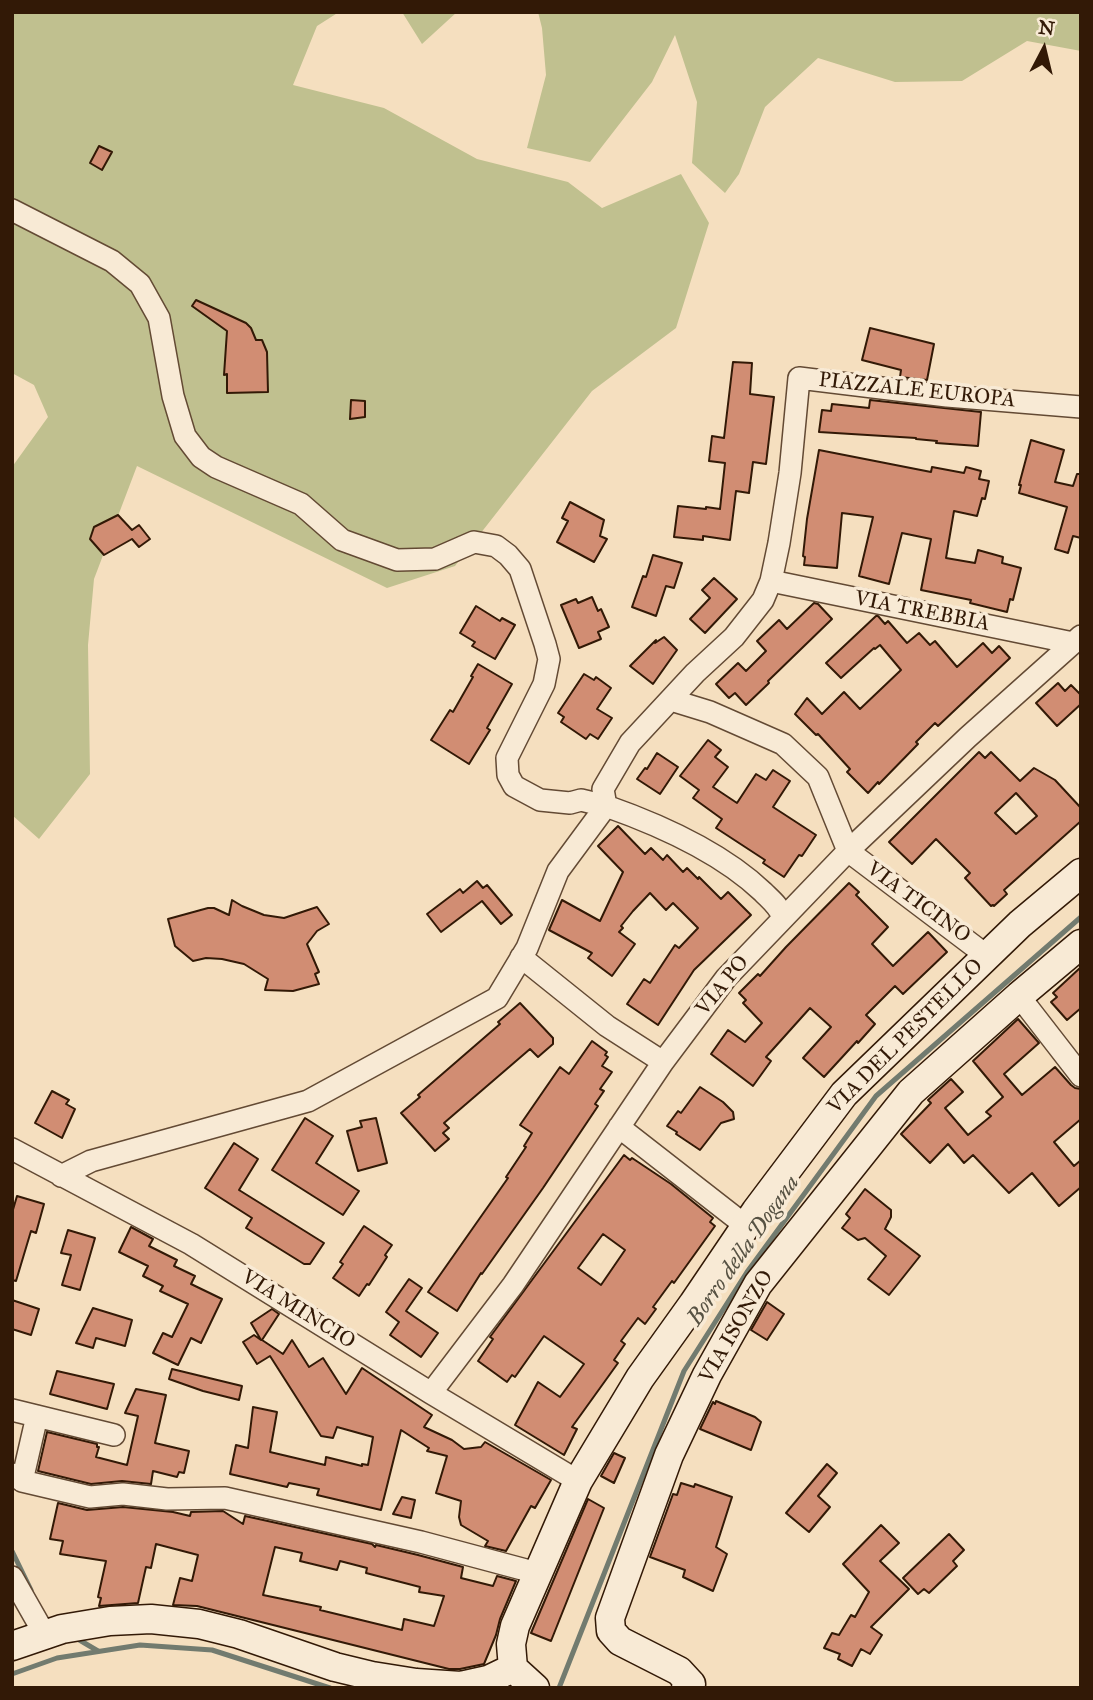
<!DOCTYPE html>
<style>
body{margin:0}
#map{position:relative;width:1093px;height:1700px;overflow:hidden;background:#f5dfbf;font-family:"IM FELL Great Primer",serif}
canvas{display:block}
.frame{position:absolute;inset:0;border:14px solid #321906;pointer-events:none}
.north{position:absolute;left:1009px;top:14px;width:70px;height:70px;-webkit-text-stroke:5px #f8ead5;paint-order:stroke;rotate:7deg;font-size:19px;font-weight:700;line-height:28px;text-align:center;color:#321906}
.north::after{content:'';display:block;margin:auto;width:24px;height:32px;background:#321906;clip-path:polygon(50% 0,100% 100%,50% 72%,0 100%)}
</style>
<div id="map">
<canvas width="1093" height="1700"></canvas>
<div class="frame"></div>
<div class="north">N</div>
</div>
<script>
const ctx = document.querySelector('canvas').getContext('2d');
ctx.lineJoin = 'round';
function fillPath(path, color) {
  ctx.fillStyle = color;
  ctx.fill(path, 'evenodd');
}
function strokePath(path, color, width, dash) {
  ctx.strokeStyle = color;
  ctx.lineWidth = width;
  ctx.lineCap = dash ? 'butt' : 'round';
  ctx.setLineDash(dash || []);
  ctx.stroke(path);
}
function drawText(font, color, halo, rows, align = 'center') {
  ctx.font = font + ' "IM FELL Great Primer",serif';
  ctx.lineWidth = 7;
  ctx.setLineDash([]);
  ctx.textBaseline = 'middle';
  ctx.strokeStyle = halo;
  ctx.fillStyle = color;
  for (const [text, x, y, turn = 0] of rows) {
    ctx.save();
    ctx.translate(x, y);
    ctx.rotate((+turn || 0) * Math.PI / 180);
    ctx.textAlign = isNaN(turn) ? turn : align;
    if (halo) ctx.strokeText(text, 0, 0);
    ctx.fillText(text, 0, 0);
    ctx.restore();
  }
}
fillPath(new Path2D(`
 M12,12H339L317,26L293,85L384,108L477,159L568,182L602,208L681,174L709,223L676,328L592,391L455,566L387,588L137,466L94,579L88,645L90,774L39,839L12,815V467L48,417L34,385L12,373Z
 M402,12H457L422,44Z
 M538,12H1081V51L1027,41L962,81L895,82L818,58L765,107L739,174L725,193L692,163L697,102L675,35L652,82L590,162L527,148L546,75L542,28Z`), '#c0c08f');
strokePath(new Path2D(`
 M12,1551L31,1590
 M76,1638L98,1651
 M12,1674L57,1658L140,1645L212,1650L330,1688
 M559,1688L684,1371L747,1272L876,1096L1081,917`), '#727b6f', 5);
const building = new Path2D(`
 M99,146L112,152L102,170L90,163Z
 M196,300L246,323L251,328L256,340H262L267,352L268,392L227,393V374L224,375L227,331L192,306Z
 M870,328L934,344L927,380L900,377L901,370L862,360Z
 M733,362L752,363L750,394L774,397L766,464L753,462L749,493L736,491L730,540L703,536V540L674,537L678,506L706,509V507L720,509L725,463L709,461L712,436L724,438Z
 M351,400L365,401V417L350,419Z
 M870,400L981,412L978,446L936,443L937,441L916,439V438L819,432L822,410L831,411L832,404L869,408Z
 M1031,440L1064,450L1055,482L1073,486L1077,474H1081V538L1073,536L1068,553L1055,549L1067,507L1019,493L1021,485H1019Z
 M819,450L931,472L932,467L964,473L966,467L981,471L979,479L989,481L985,499L982,498L977,516L954,511L946,558L975,563L978,550L1003,557L1002,563L1021,568L1013,600L1010,599L1007,612L970,603L971,600L921,590L931,539L902,533L889,584L859,576L873,517L842,513L837,568L804,565L805,557L803,556L807,519Z
 M570,502L604,520L600,536L607,539L594,562L557,542L568,521L562,518Z
 M118,515L132,530L139,525L150,539L139,547L132,539L104,555L90,539L94,527Z
 M653,555L682,563L674,588L666,586L656,616L632,607L643,576L646,577Z
 M714,578L737,599L705,633L690,619L710,598L702,590Z
 M592,597L598,611L601,609L609,627L598,632L601,639L579,648L561,605L576,599L578,603Z
 M814,603L818,604L832,619L768,681L769,683L746,705L735,693L729,698L716,684L738,663L746,671L766,651L757,641L779,620L787,629Z
 M476,606L500,621L502,618L515,625L495,659L472,646L475,642L460,633Z
 M876,616H878L885,624L888,621L907,643L919,633L930,645L935,641L957,667L983,643L992,653L999,646L1010,658L938,726L935,723L916,742L918,744L879,784L878,782L868,793L847,772L850,769L818,734L816,735L795,714L807,698L822,714L844,692L860,709L901,670L880,645L875,649L874,648L841,678L826,663Z
 M664,637L677,650L653,684L630,666L656,640L655,643Z
 M478,664L512,684L487,728L490,730L469,764L431,740L450,710L453,712L473,677L471,676Z
 M584,674L594,680L596,677L611,688L597,709L612,718L598,739L590,734L586,739L561,722L564,717L558,713Z
 M1058,683L1065,691L1071,685L1081,695V704L1057,726L1036,703Z
 M708,740L721,750L715,757L728,767L713,787L737,803L756,774L766,780L773,770L790,781L773,807L816,835L802,856L799,855L784,877L763,863L765,860L716,828L722,819L693,798L699,790L680,776Z
 M979,752L985,758L991,752L1020,781L1034,768L1055,780L1081,808V821L1004,890L1007,894L994,906L993,905L991,906L965,878L970,873L936,839L912,864L889,842ZM1016,793L1037,816L1016,834L995,813Z
 M657,753L678,767L660,794L637,779L645,768L647,769Z
 M618,826L645,854L651,848L663,860L667,855L683,872L687,868L698,879L699,877L721,899L728,892L751,915L694,970L658,1025L627,1004L644,979L650,983L675,945L679,948L698,928L673,903L666,910L650,893L633,911L621,926L623,928L619,932L635,944L612,976L588,958L592,953L549,930L562,900L600,921L623,872L598,846Z
 M477,881L483,888L487,885L512,915L501,924L482,901L441,932L427,914L460,889L463,893Z
 M849,883L859,892L856,895L888,927L872,944L893,966L928,932L947,952L903,994L895,986L866,1015L875,1024L858,1043L857,1041L824,1077L803,1058L831,1027L810,1008L766,1057L771,1061L753,1086L711,1054L728,1030L745,1042L762,1023L743,1003L746,1000L739,993L758,974L760,976L786,947Z
 M232,900L242,906L264,915L284,918L317,907L329,924L317,931L307,944L319,972L315,974L319,984L293,991L265,990L268,979L244,964L222,959L206,958L193,961L175,946L168,919L208,908H214L229,915Z
 M1081,967V1008L1067,1020L1051,1002L1057,997L1053,993Z
 M520,1003L553,1038V1044L538,1057L530,1049L444,1123L449,1128L443,1133L449,1139L435,1151L401,1113L420,1097L418,1095L500,1024L498,1022Z
 M1018,1019L1039,1043L1004,1074L1022,1095L1055,1067L1071,1085L1075,1088L1081,1089V1119L1054,1142L1074,1166L1081,1160V1187L1059,1206L1032,1173L1009,1193L973,1155L964,1163L948,1144L930,1163L901,1134L931,1103L928,1100L951,1079L963,1092L945,1108L968,1135L991,1116L986,1112L1003,1097L973,1061Z
 M592,1041L607,1052L605,1055L608,1057L602,1066L612,1072L600,1089L604,1091L595,1104L598,1106L543,1188L482,1274L481,1273L457,1311L428,1292L508,1178L506,1177L526,1147L524,1146L532,1133L520,1125L560,1067L569,1074Z
 M700,1087L723,1102L733,1112L734,1119L721,1123L700,1150L676,1134L677,1132L667,1126L678,1111L681,1113Z
 M52,1091L69,1100L66,1104L75,1109L62,1138L35,1123Z
 M305,1118L333,1136L316,1163L359,1191L343,1215L272,1170Z
 M376,1118L387,1163L358,1171L347,1131L362,1127L360,1121Z
 M234,1143L258,1159L239,1190L324,1243L310,1264H304L246,1228L252,1218L205,1188Z
 M624,1155L630,1160L632,1158L671,1184L713,1218L710,1222L715,1226L674,1283L672,1281L653,1307L656,1309L645,1324L638,1318L621,1341L625,1344L614,1360L618,1363L572,1427L577,1429L564,1455L515,1425L538,1382L560,1397L584,1364L544,1336L515,1377L512,1375L507,1382L478,1361L493,1339L490,1337ZM603,1234L625,1250L601,1285L578,1268Z
 M865,1189L891,1210V1217L885,1229L920,1256L889,1295L868,1279L886,1256L865,1238L858,1240L842,1228L850,1218L846,1214Z
 M17,1196L44,1204L36,1233L31,1231L16,1281L12,1280V1213Z
 M364,1226L392,1245L385,1255L387,1257L369,1285L367,1284L359,1296L333,1278L343,1264L340,1262Z
 M131,1227L153,1239L149,1246L177,1260L174,1266L195,1276L191,1284L222,1299L201,1343L191,1338L178,1365L153,1353L163,1333L172,1337L188,1304L160,1291L163,1286L143,1276L148,1266L119,1252Z
 M68,1230L95,1238L80,1290L62,1285L71,1255L61,1253Z
 M409,1279L422,1288L406,1311L438,1333L421,1357L390,1335L399,1322L386,1312Z
 M12,1300L39,1309L31,1335L12,1329Z
 M767,1302L784,1314L767,1340L751,1330Z
 M93,1308L132,1320L125,1346L96,1338L93,1348L76,1343Z
 M272,1309L279,1314L262,1340L283,1354L292,1340L309,1367L323,1358L346,1394L362,1368L432,1415L424,1427L452,1440L464,1449L481,1447L485,1442L551,1480L535,1508L531,1506L506,1551L485,1546L488,1541L461,1525L459,1517L461,1501L436,1493L447,1456L427,1451L429,1448L401,1430L381,1510L317,1495L319,1489L289,1483L287,1487L230,1474L236,1445L248,1448L253,1407L277,1412L270,1452L325,1465L326,1457L362,1466V1464L368,1465L373,1437L337,1427L333,1438L321,1436L270,1356L257,1364L243,1342L254,1335L261,1340L251,1323Z
 M172,1369L242,1386L239,1400L203,1391L169,1379Z
 M57,1371L114,1384L107,1409L50,1394Z
 M136,1389L166,1395L155,1443L189,1451L184,1473L179,1472L177,1477L153,1471L151,1484L122,1481L91,1484L38,1471L47,1432L97,1444V1447H99L96,1457L127,1465L138,1416L125,1413Z
 M716,1401L755,1417L761,1422L751,1450L700,1429L713,1402L715,1404Z
 M614,1453L625,1458L614,1483L601,1476Z
 M827,1464L837,1473L818,1496L830,1507L809,1532L786,1513Z
 M681,1483L694,1487L695,1484L732,1497L716,1547L727,1554L713,1591L683,1577L685,1570L650,1557L673,1494L677,1495Z
 M402,1497L415,1500L411,1518L393,1514Z
 M588,1499L604,1508L551,1641L531,1633Z
 M58,1503L87,1510L123,1507L173,1512L190,1516L191,1512L223,1511L243,1524L245,1516L372,1544L375,1547L376,1545L418,1555L463,1567L461,1578L493,1586L497,1576L516,1581L500,1619L496,1635L484,1664L460,1669H449L197,1606L173,1605L180,1578L192,1581L198,1555L156,1544L151,1568L146,1567L138,1603L99,1606L101,1598L98,1597L106,1561L60,1554L63,1541L50,1539ZM275,1547L302,1553L300,1561L337,1570L340,1561L367,1568L366,1573L420,1587L419,1592L444,1596L434,1626L404,1619L402,1630L320,1610L321,1607L263,1595Z
 M881,1525L899,1543L880,1561L909,1589L871,1627L882,1635L870,1654L861,1649L852,1666L838,1659L840,1654L824,1648L832,1633L839,1635L851,1615L855,1617L869,1592L843,1564Z
 M949,1534L964,1550L953,1561L957,1566L929,1593L924,1589L918,1594L903,1578Z`);
fillPath(building, '#d18d73');
strokePath(building, '#321906', 2);
const street = new Path2D(`
 M12,210L112,261L140,284L159,318L173,396L185,436L201,457L216,467L301,504L342,540L397,560L435,559L474,542L496,546L508,555L520,569L545,644L549,659L544,684L507,758L508,775L514,786L540,800L570,803L581,800L606,806L603,789L630,743L695,673L734,637L763,600L771,581L779,543L790,473L799,378L947,396L1081,407
 M771,581L1073,643
 M671,700L710,712L783,744L818,777L848,851L987,956
 M521,957L607,1026L663,1062
 M1019,996L1081,1076
 M619,1127L746,1226
 M12,1149L191,1244L431,1393L578,1481
 M61,1176L91,1161L308,1101L497,998L527,948L558,871L606,806C660,825 721,852 763,892C771,900 779,906 783,917
 M431,1393L513,1285L663,1062L726,978L848,851L968,737L1081,636
 M12,1410L114,1435
 M12,1474L22,1481L90,1497L123,1494L167,1499L225,1498L421,1542L537,1573
 M22,1481L37,1416
 M12,1577L45,1635`);
const secondary = new Path2D(`
 M12,1646L62,1629L110,1621L151,1619L199,1624L239,1634L335,1667L372,1676L416,1683L461,1686L488,1680L513,1668
 M535,1688L513,1668L511,1644L515,1626L578,1481L640,1378L693,1304L756,1211L844,1094L1020,924L1081,873
 M686,1688L691,1684L679,1671L620,1641L611,1631L610,1618L669,1455L707,1375L758,1284L911,1092L1019,996L1081,944`);
strokePath(street, '#634a34', 24);
strokePath(secondary, '#321906', 31);
strokePath(street, '#f8ead5', 21);
strokePath(secondary, '#f8ead5', 28);
drawText('21px', '#321906', '#f8ead5', [
 ["PIAZZALE EUROPA",917,391,6],
 ["VIA TREBBIA",922,612,11],
 ["VIA TICINO",918,903,36],
 ["VIA PO",723,986,-51],
 ["VIA DEL PESTELLO",906,1037,-45],
 ["VIA MINCIO",298,1310,32],
 ["VIA ISONZO",737,1327,-60]
]);
drawText('italic 23px', '#575243', '#f8ead5', [
 ["Borro della Dogana",744,1251,-55]
]);
</script>
